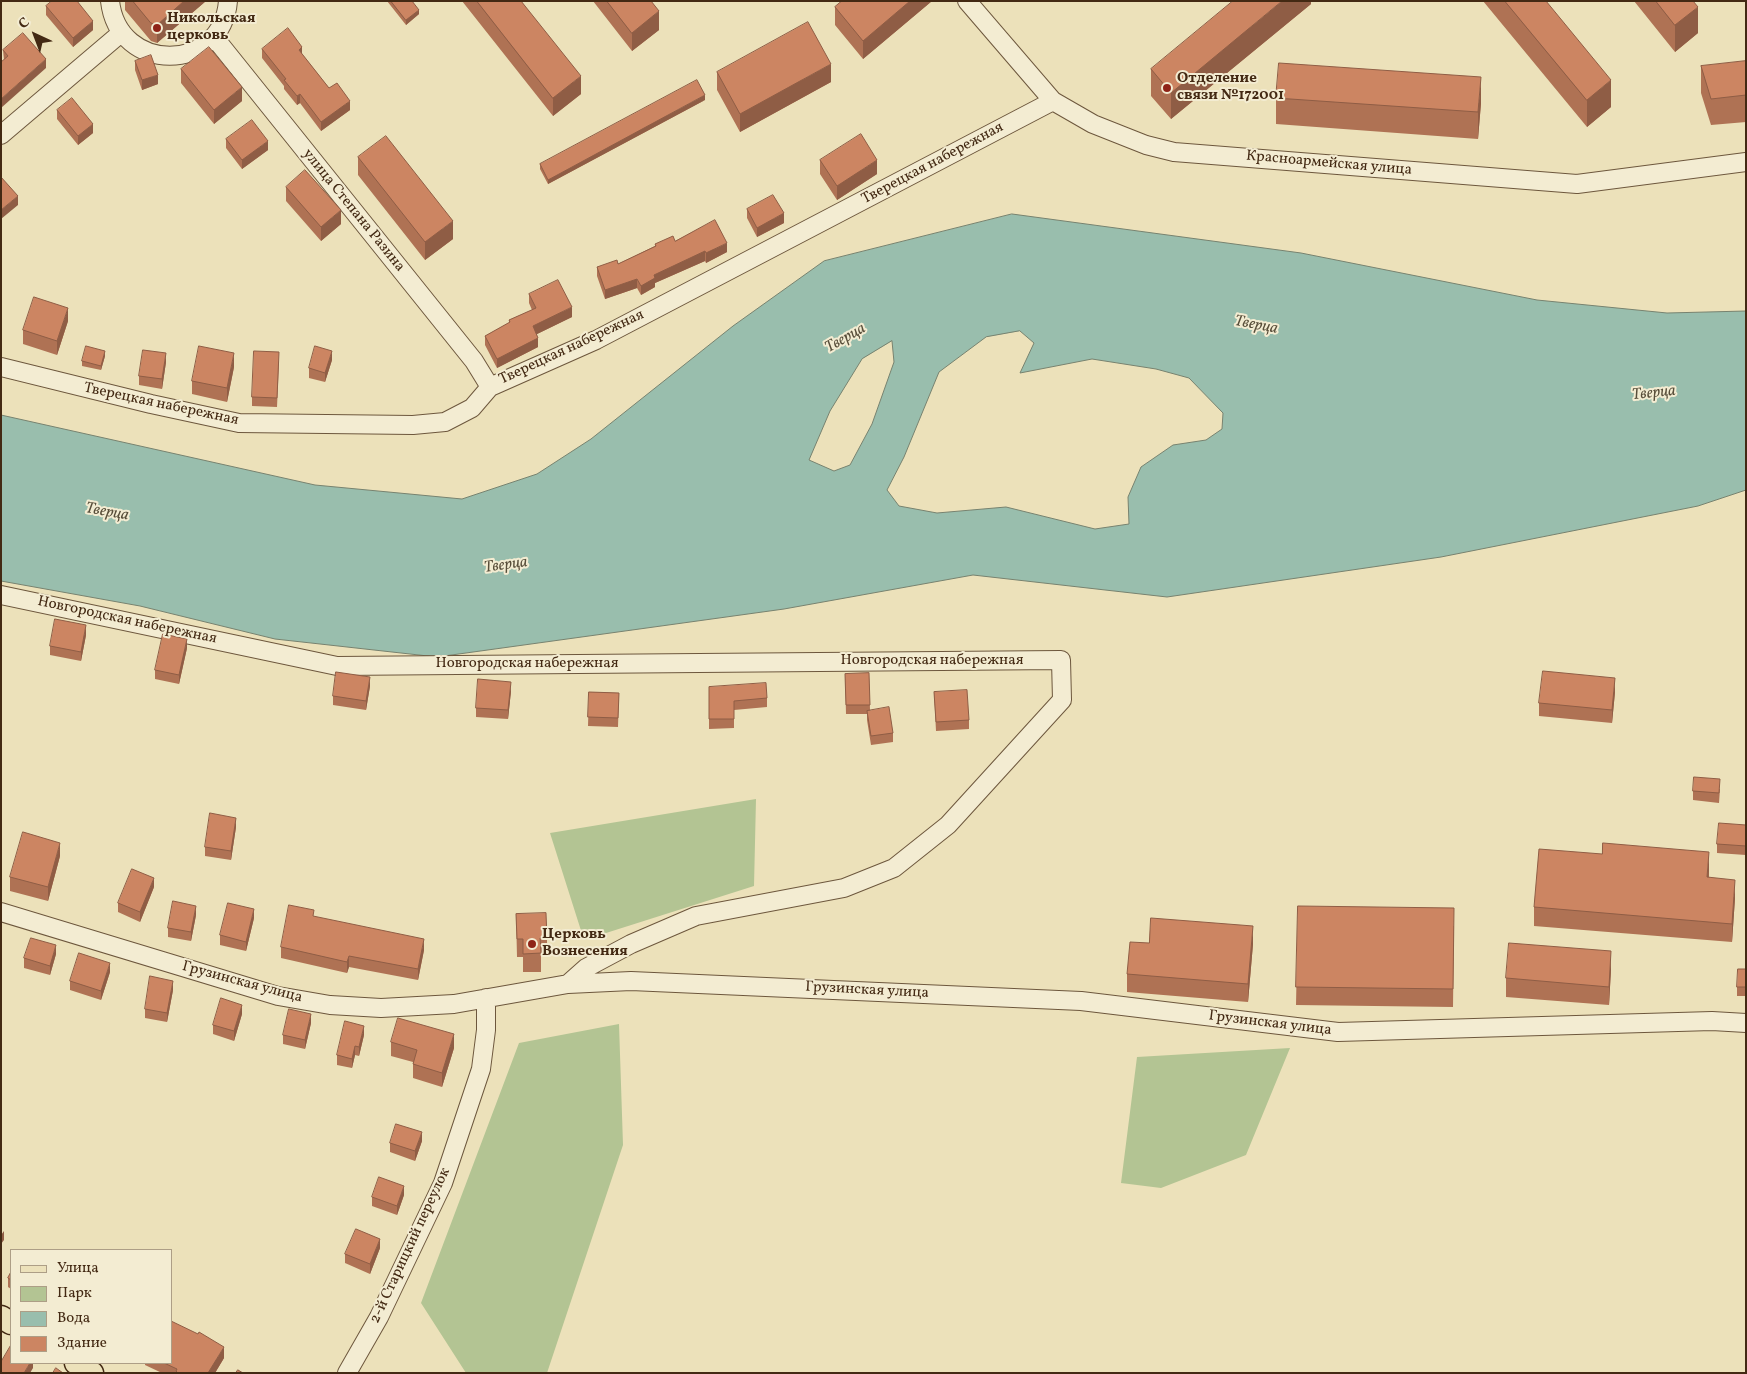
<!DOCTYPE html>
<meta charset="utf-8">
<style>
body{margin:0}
#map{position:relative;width:1747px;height:1374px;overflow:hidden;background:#ece1ba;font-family:Vollkorn,serif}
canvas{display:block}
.frame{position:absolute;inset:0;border:2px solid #432913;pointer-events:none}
.legend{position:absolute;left:10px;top:1249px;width:162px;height:115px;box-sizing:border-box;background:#f3ecd2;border:1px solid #ad9e86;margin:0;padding:6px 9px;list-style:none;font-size:15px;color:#432913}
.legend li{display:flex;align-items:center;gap:10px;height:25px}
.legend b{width:25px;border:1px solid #ad9e86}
.north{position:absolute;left:10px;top:10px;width:50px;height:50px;-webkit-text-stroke:4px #f3ecd2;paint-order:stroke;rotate:317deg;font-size:14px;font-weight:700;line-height:20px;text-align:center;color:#432913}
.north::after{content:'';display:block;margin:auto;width:18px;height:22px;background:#432913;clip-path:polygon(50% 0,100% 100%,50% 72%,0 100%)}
</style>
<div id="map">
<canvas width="1747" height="1374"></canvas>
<div class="frame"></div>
<ul class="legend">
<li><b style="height:6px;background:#ece1ba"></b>Улица</li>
<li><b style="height:14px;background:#b3c493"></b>Парк</li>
<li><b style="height:14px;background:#99bead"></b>Вода</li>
<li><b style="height:14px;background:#cc8562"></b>Здание</li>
</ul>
<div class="north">С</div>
</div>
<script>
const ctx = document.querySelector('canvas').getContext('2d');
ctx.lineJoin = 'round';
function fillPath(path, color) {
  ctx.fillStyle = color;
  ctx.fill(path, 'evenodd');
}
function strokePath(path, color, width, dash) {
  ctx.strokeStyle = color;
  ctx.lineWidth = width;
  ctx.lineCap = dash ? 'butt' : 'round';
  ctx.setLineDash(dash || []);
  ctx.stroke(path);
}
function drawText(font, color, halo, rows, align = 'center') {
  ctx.font = font + ' Vollkorn,serif';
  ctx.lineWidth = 4;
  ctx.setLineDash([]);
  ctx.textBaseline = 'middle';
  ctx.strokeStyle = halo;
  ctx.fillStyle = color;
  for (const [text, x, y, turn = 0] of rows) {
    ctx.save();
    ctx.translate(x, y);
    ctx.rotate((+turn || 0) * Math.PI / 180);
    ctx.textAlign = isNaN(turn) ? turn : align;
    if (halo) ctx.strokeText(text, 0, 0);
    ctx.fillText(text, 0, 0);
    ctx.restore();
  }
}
fillPath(new Path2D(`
 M756,799L754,886L584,940L550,833Z
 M619,1024L623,1145L547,1373H466L421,1303L519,1043Z
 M1290,1048L1246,1155L1161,1188L1121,1183L1137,1057Z`), '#b3c493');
const water = new Path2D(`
 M1012,214L1301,253L1537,300L1667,313L1746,311V490L1698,506L1441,557L1167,597L973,575L784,609L437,657L275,639L140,606L1,581V415L315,485L462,499L537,474L591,439L733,326L824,261ZM1020,331L1034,343L1020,373L1092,359L1156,369L1189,378L1223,413L1222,429L1206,440L1173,445L1141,467L1128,497L1129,524L1095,529L1006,507L937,513L899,506L887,490L904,457L939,372L986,337ZM892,341L894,362L872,424L850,465L834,471L809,460L830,411L862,359Z`);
fillPath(water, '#99bead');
strokePath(water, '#77826f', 1);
const minor = new Path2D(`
 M110,1C118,74 222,74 228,1
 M967,1L1053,101L1093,124L1146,145L1174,152L1577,184L1746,162
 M214,37L474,361L490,387
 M1,135L121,33
 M1,367L151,404L239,423L413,425L445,422L472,408L490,387L596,340L1053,101
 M1,595L337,666L1061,660L1062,700L948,825L894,868L844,888L696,916L631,944L586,968L568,984
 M1,912L278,996L330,1005L381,1008L454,1004L568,984L631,981L1081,1001L1338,1032L1712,1021L1746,1023
 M347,1373L379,1317L443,1183L481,1069L486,1030V998`);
const major = new Path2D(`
 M1,1317L11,1323
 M76,1363L92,1373`);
strokePath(minor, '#6d573d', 20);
strokePath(major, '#432913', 25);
strokePath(minor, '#f3ecd2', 18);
strokePath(major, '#ece1ba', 22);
fillPath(new Path2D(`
 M125,1H206L157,43L151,41L125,10Z
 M387,1H412L419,14L406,25Z
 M462,1H521L581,94L553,116Z
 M593,1H651L659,30L632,51Z
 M842,1H932L863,59L835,25V7Z
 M1311,1V4L1171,119L1151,96V69Z
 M1483,1H1546L1611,107L1587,127Z
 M1634,1H1693L1698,33L1675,52Z
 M46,6L93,30L73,47L46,15Z
 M262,49L302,54L329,88L350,110L321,131L300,103L297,105L284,89V86L262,58Z
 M3,50L46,68L4,60Z
 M135,61L158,84L142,90L135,70Z
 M1746,61V122L1711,125L1701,93V66Z
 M181,69L242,101L214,124L181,83Z
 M717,72L831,82L740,132L717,90Z
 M1276,98L1481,103L1478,139L1276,124Z
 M705,100L548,184L540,169V164Z
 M57,110L93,133L78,145L57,119Z
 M226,139L268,150L242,169L226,148Z
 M358,157L453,239L425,260L358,175Z
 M820,160L877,174L837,200L820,174Z
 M286,187L341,224L321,241L286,201Z
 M747,209L784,223L757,237L747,218Z
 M675,241L727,252L706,263L705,261L655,283V287L641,295L637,288L605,299L597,276V267L618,264L655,246V244Z
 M529,294L572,317L537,334L538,347L497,368L485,345V336L509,323V320L532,310L529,303Z
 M68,321L57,355L23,344V330Z
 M105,356L101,370L82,366V361Z
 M332,360L325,382L309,378V368Z
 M279,361L277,407L252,406V397Z
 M166,362L162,389L139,385V376Z
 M234,367L227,402L192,394V381Z
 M86,635L81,661L50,655V646Z
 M187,648L179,684L155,679V670Z
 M869,673L870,710L893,733V742L871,745L867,720V714H846L845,674Z
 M370,686L366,710L333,705V696Z
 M709,687L767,698V707L734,710V728L709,729Z
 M511,691L508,719L476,717V708Z
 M589,692L619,693L618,727L588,726Z
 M934,692L969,720V729L936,731Z
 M1615,692L1612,723L1539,716V703Z
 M1720,789L1719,803L1693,800V791Z
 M1746,825V855L1717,853V844Z
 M236,827L231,860L205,856V847Z
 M60,856L48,901L10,891V877Z
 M1709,870V877L1735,898L1732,942L1534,926V907Z
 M154,887L140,922L118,912V903Z
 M1298,906L1454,926L1453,1007L1296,1005Z
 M516,914L547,938V956H541V972H523V957H517Z
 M196,915L191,941L168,937V928Z
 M314,917L424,950L418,980L349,967L347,973L281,958V947Z
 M254,918L246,951L220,945V935Z
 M1149,943L1253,944L1248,1002L1127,992V974Z
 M56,954L50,975L24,968V958Z
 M1611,969L1609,1005L1506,997V978Z
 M1746,969V996H1737V987Z
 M110,972L101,1000L70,990V981Z
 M173,990L167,1022L145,1018V1009Z
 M242,1014L234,1041L213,1034V1025Z
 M311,1023L305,1049L283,1044V1035Z
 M364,1035L359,1056L355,1055L352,1068L337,1065V1055Z
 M391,1042L454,1048L442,1087L413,1078V1062L391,1056Z
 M422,1141L415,1161L390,1152V1143Z
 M404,1195L397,1215L372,1206V1197Z
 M380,1248L370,1274L345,1263V1254Z
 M11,1272V1289L8,1287V1278Z
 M224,1358L215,1373H162L145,1365V1363H171Z`), '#af7254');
fillPath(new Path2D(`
 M184,1H206L157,43V25Z
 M910,1H932L863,59V41Z
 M1282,1H1311V4L1171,119V93Z
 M1698,7V33L1675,52V25Z
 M419,10V14L406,25V20Z
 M659,11V30L632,51V33Z
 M93,21V30L73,47V38Z
 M302,47V56L299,50Z
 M46,59V68L1,108V99Z
 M831,64V82L740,132V114Z
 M158,75V84L142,90V80Z
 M581,76V94L553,116V98Z
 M1481,77V103L1478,139V112Z
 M1611,80V107L1587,127V100Z
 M242,87V101L214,124V110Z
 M300,94V103L297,105V96Z
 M705,95V100L548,184V180Z
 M350,101V110L321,131V122Z
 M93,124V133L78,145V136Z
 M268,141V150L242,169V160Z
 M877,160V174L837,200V186Z
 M18,196V205L1,219V210Z
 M341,210V224L321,241V227Z
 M784,213V223L757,237V228Z
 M453,221V239L425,260V242Z
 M727,243V252L706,263V253Z
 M705,251V261L655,283V287L641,295V286L654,275Z
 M637,279V288L605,299V290Z
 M572,307V317L533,336V326Z
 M68,308V321L57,355V341Z
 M538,338V347L497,368V359Z
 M105,351V356L101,370V366Z
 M332,351V360L325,382V373Z
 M166,353V362L162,389V379Z
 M234,353V367L227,402V388Z
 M86,625V635L81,661V652Z
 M187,639V648L179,684V675Z
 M370,677V686L366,710V701Z
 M1615,678V692L1612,723V710Z
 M511,682V691L508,719V710Z
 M236,818V827L231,860V851Z
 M60,843V856L48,901V887Z
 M1709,852V870L1707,895V877Z
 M154,878V887L140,922V912Z
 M1735,880V898L1732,942V924Z
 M196,906V915L191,941V932Z
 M254,909V918L246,951V942Z
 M1253,926V944L1248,1002V984Z
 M424,939V950L418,980V969Z
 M56,945V954L50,975V966Z
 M1611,951V969L1609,1005V987Z
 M349,956V967L347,973V962Z
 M110,963V972L101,1000V991Z
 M173,981V990L167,1022V1013Z
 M242,1005V1014L234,1041V1031Z
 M311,1014V1023L305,1049V1040Z
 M364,1026V1035L359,1056V1047Z
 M454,1034V1048L442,1087V1073Z
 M355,1046V1055L352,1068V1059Z
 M422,1132V1141L415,1161V1151Z
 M404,1186V1195L397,1215V1206Z
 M4,1231V1240L1,1244V1235Z
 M380,1239V1248L370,1274V1264Z
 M224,1347V1358L215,1373H208Z
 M30,1363H33V1368L30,1373H24Z`), '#8f5d45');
const building = new Path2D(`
 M52,1H77L93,21L73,38L46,6Z
 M133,1H184L157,25L151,23Z
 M391,1H412L419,10L406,20Z
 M477,1H521L581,76L553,98Z
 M607,1H651L659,11L632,33Z
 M842,1H910L863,41L835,7Z
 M1233,1H1282L1171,93L1151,69Z
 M1505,1H1546L1611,80L1587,100Z
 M1656,1H1693L1698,7L1675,25Z
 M808,22L831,64L740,114L717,72Z
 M288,28L302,47L299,50L329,88L337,83L350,101L321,122L300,94L297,96L284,80L286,79L262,49Z
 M23,33L46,59L1,99V62L8,56L3,50Z
 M209,47L242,87L214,110L181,69Z
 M151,55L158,75L142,80L135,61Z
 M1746,61V95L1711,99L1701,66Z
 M1279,63L1481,77L1478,112L1276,98Z
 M697,80L705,95L548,180L540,164Z
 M72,98L93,124L78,136L57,110Z
 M252,120L268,141L242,160L226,139Z
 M861,134L877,160L837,186L820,160Z
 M386,136L453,221L425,242L358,157Z
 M305,170L341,210L321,227L286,187Z
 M1,177L18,196L1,210Z
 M773,195L784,213L757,228L747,209Z
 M715,220L727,243L706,253L705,251L654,275L655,278L641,286L637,279L605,290L597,267L617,260L618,264L656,246L655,244L673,236L675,241Z
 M558,280L572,307L533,326L538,338L497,359L485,336L510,322L509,320L536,308L529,294Z
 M34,297L68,308L57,341L23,330Z
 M86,346L105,351L101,366L82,361Z
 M199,346L234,353L227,388L192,381Z
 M315,346L332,351L325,373L309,368Z
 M143,350L166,353L162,379L139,376Z
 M254,351L279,352L277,398L252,397Z
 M55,619L86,625L81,652L50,646Z
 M163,634L187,639L179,675L155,670Z
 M1543,671L1615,678L1612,710L1539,703Z
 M336,672L370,677L366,701L333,696Z
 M869,673L870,705H846L845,674Z
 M478,679L511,682L508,710L476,708Z
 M766,683L767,698L734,701V719H709V687Z
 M967,690L969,720L936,722L934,692Z
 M589,692L619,693L618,718L588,717Z
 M889,707L893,733L871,736L867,711Z
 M1694,777L1720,779L1719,793L1693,791Z
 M210,813L236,818L231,851L205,847Z
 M1719,823L1746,825V846L1717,844Z
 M23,832L60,843L48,887L10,877Z
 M1603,843L1709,852L1707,877L1735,880L1732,924L1534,907L1539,849L1602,854Z
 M132,869L154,878L140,912L118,903Z
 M173,901L196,906L191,932L168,928Z
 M228,903L254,909L246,942L220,935Z
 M289,905L314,910L313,916L424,939L418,969L349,956L347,962L281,947Z
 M1298,906L1454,908L1453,989L1296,987Z
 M546,913L547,938H540L541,953L523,954V939H517L516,914Z
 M1151,918L1253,926L1248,984L1127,974L1130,942L1149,943Z
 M31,938L56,945L50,966L24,958Z
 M1509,943L1611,951L1609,987L1506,978Z
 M79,953L110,963L101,991L70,981Z
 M1738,969H1746V987H1737Z
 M150,976L173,981L167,1013L145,1009Z
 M221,998L242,1005L234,1031L213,1025Z
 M289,1009L311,1014L305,1040L283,1035Z
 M398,1018L454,1034L442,1073L413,1064L417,1050L391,1042Z
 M345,1021L364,1026L359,1047L355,1046L352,1059L337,1055Z
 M396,1124L422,1132L415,1151L390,1143Z
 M379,1177L404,1186L397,1206L372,1197Z
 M356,1229L380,1239L370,1264L345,1254Z
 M11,1272V1280L8,1278Z
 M171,1321L198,1334L199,1332L224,1347L208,1373H178L176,1371L177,1369L164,1363H171Z
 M11,1345V1363H30L24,1373H1V1362Z
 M56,1368L63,1373H53Z
 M238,1370L243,1373H236Z`);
fillPath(building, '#cc8562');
strokePath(building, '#8f5d45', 1);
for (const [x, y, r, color] of [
 [157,28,5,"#8f2418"],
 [1167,88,5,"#8f2418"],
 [532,944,5,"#8f2418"]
]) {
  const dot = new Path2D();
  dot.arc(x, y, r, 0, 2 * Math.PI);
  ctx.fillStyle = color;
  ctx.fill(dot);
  strokePath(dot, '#f3ecd2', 2);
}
drawText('bold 15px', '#432913', '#f3ecd2', [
 ["Никольская",167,19],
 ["церковь",167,36],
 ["Отделение",1177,79],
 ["связи №172001",1177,96],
 ["Церковь",542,935],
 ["Вознесения",542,952]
], 'left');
drawText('15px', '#432913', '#f3ecd2', [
 ["Тверецкая набережная",933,164,-28],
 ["Красноармейская улица",1329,164,5],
 ["улица Степана Разина",353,211,51],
 ["Тверецкая набережная",572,348,-25],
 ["Тверецкая набережная",161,405,12],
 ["Новгородская набережная",127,621,12],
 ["Новгородская набережная",932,661],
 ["Новгородская набережная",527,664],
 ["Грузинская улица",242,983,15],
 ["Грузинская улица",867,991,3],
 ["Грузинская улица",1270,1024,7],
 ["2-й Старицкий переулок",411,1246,-65]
]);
drawText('italic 16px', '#584e3a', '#f3ecd2', [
 ["Тверца",1256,326,11],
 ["Тверца",846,339,-30],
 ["Тверца",1654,394,-6],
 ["Тверца",107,513,10],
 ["Тверца",506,566,-8]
]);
</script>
